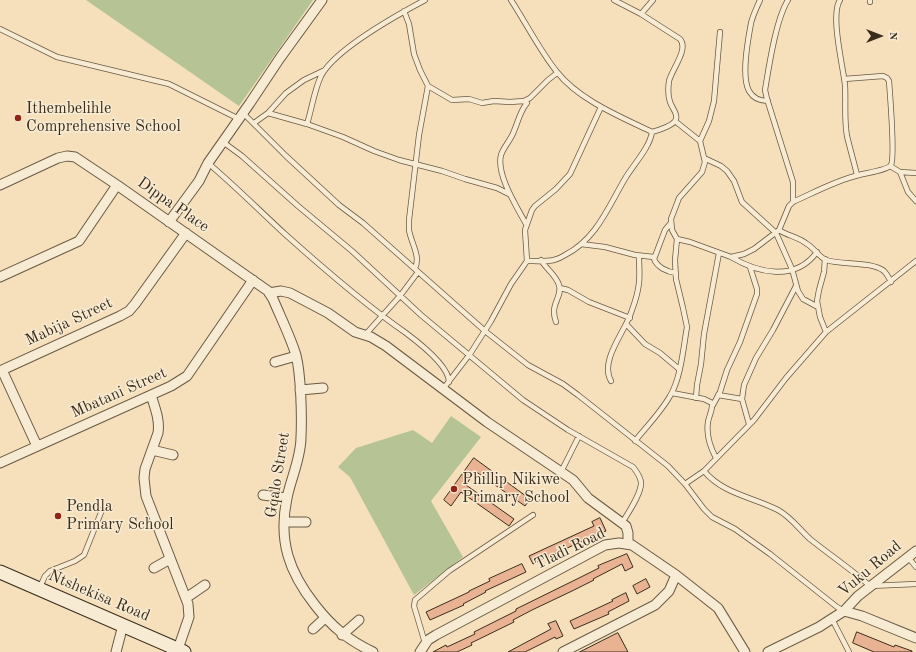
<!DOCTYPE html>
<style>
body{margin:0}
#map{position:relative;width:916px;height:652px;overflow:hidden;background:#f5e0bb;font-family:"Old Standard TT",serif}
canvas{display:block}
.north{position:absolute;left:860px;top:16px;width:40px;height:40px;-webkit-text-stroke:3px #f8ebd3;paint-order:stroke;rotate:90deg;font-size:11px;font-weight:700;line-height:16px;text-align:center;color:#3a2c1b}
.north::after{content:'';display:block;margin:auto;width:14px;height:18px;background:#3a2c1b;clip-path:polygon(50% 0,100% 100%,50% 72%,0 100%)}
</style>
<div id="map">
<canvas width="916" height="652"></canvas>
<div class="north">N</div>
</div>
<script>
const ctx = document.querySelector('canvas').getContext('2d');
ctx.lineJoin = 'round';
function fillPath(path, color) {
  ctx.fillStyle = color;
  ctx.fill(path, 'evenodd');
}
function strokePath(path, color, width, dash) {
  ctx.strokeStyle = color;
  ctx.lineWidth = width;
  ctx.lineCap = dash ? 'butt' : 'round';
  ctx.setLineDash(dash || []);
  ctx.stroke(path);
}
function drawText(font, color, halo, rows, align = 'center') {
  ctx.font = font + ' "Old Standard TT",serif';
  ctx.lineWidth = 3;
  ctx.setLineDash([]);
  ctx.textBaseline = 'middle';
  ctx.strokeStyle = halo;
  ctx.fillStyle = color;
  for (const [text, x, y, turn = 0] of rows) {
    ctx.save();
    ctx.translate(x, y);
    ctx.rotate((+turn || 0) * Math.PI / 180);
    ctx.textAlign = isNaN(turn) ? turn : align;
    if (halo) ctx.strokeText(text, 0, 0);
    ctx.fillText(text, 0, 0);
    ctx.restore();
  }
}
fillPath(new Path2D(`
 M86,0H313L239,106Z
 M451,416L481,437L431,501L463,557L414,595L350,477L338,467L356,448L413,430L432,443Z`), '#b5c395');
const building = new Path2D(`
 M474,458L530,499L525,506L475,471L466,485L514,519L509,526L461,492L451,506L444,500Z
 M600,518L606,531L578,543L533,564L529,556L594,526L592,522Z
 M627,554L633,567L625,571L622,564L593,579L594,580L572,591L532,610L513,620L514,622L471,643L472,645L457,652H433L446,645L447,647L475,634L474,632L516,611V609L577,579L599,568L598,566Z
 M522,564L526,572L485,591L486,592L463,604L464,605L430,620L426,612L469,592V591L490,581L489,579Z
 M646,579L650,587L637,594L633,586Z
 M626,593L629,601L608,612L609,614L574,629L570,621L613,601L612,600Z
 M556,621L563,636L556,639L555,637L525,652H508L551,629L548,624Z
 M857,632L894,647L895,645L912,651V652H874L853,643Z
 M618,633L628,652H580Z`);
fillPath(building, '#e9b393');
strokePath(building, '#3a2c1b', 1);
const lane = new Path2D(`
 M511,0C526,23 540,51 557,72C579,100 621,117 652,132C658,130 674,126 676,119C678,114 672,108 670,102C668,96 668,88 669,81C672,69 689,49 680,39L641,14L614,0
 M760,0C757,7 753,15 751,23C748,40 741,76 749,91C753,98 760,101 768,101
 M788,0C776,19 769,66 765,90L767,99L793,182V202
 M840,0C830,15 843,66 845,85C846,102 844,120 847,136C850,149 854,162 857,175
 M870,2V0
 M404,11L409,24L414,54L420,70L428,86L452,100L469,99L482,103L494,101L510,102L524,101L530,98L548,80L557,73
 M641,14L653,0
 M0,29L57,57L169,84L239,119
 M243,113L286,156L339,205L363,223L485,331L528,365L563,384L578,395L668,466L685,484L704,509L712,517L735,529L770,554L837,607L844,611
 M268,113L307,124L343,137L374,151L399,160L442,171L465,179L497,188L509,194
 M254,123L268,113L286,93L304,80L325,70
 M307,124C312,108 314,91 321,76C335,49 397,15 425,0
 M700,141L709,121L714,101L720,32
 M223,142L242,156L298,206L352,251L421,315L523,400L568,430L633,467C637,472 640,476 641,482C642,493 628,513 622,523
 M704,158L721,166L727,171L734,181L742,202L776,233L792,269L798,291L803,299L818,307
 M208,163C235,186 260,211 286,235C324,269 364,304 406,333C418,342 449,366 449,382
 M890,166L900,172L908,192L916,201
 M900,172L916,173
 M526,224C517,207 496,175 501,155C504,146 511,140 514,131C518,122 520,111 527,103
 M670,224L665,230L654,259C657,267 667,272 676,273
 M779,230C788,236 799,237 807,244C814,248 819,257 826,260C841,265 871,261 884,271C887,274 889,278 891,282
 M677,239L690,242L731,257L744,254L754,249L779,230L789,206L793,202C815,192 837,180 859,175C866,173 888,170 891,165C895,157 890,94 889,81L887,78L883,76L844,79
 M581,244L605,247L635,255L654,257
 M731,257C758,273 795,282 817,252
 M825,259L824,272L819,290L817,301L820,317L826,332
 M541,260C546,269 556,275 559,285C563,298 549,303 556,322
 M527,261C535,261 546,262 554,260C558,259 562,257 565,255C597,239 609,205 626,177C634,164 650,147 652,132
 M415,268C421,256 411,243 409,230C409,227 409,224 409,220L419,135L428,86
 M560,288L568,290L589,302L630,318
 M627,325L645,344L660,353L679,369
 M365,335L400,296L418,272
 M611,381C599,360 626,331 632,310C635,302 638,292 639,283C640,275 639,265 639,256
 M443,389L470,354L491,321L511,284L527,261L525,230L532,210L535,206L556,189L570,174L601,107
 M672,393L704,399L712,403C713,410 709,415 708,422C706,435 710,447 716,458
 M718,395L742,399
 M696,398L697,385L701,364L704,334L719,253
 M713,405L720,392L727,370L740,342L757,294V289L750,267
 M749,424L742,399L744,385L756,358L773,330L796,286
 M635,441C647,426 661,412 670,396C680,380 683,352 686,333L687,327L683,308L676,279L675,260L677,239L672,230L671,219L679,198L702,172L705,162L700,141L675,121
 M704,471C723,494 753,497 778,510C791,517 800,530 810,539C830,555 851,569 870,586L916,584
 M561,472L579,436
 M685,484L704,471L754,420L786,378L826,332L916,261
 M908,557L916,567
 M40,587L45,576L50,571L75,561L84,555L102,510
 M832,619L849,652
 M425,643L414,606L415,600L449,571L533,515`);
const street = new Path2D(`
 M0,185L58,158L67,156L75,157L117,185L268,291L273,299C281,318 290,336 296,355C301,375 302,416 301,437C301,458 291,478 287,498C278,541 289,572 315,605C332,627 348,640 373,652
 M169,222L199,181L208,163L250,103L280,58L322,0
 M0,277L79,241L117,185
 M269,293L281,291L290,293L328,313L355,332L371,337L386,346L487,422L573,480L588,498L626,526L628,533V544
 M275,362L296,356
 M2,370L37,446
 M0,371L120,316L129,311L135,304L186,233
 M300,390L323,388
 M151,395C155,408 160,420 158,433L145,469L144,478L146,496L188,604L189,617L178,649
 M152,450L173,455
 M0,463L171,386L187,376L253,280
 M263,495L287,498
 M284,522H306
 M154,568L170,559
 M186,598L205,585
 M844,611L862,616L916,638
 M313,629L325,618
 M342,635L359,620
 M116,652L123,625
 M420,652L428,640L436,635L605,545L619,543L632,545L676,575L718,608L745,652
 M563,652L655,605L669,591L676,575
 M768,652L819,627L844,611L858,596L916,551`);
const secondary = new Path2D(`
 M0,572L184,652`);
strokePath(lane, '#695943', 6);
strokePath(street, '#695943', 11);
strokePath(secondary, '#3a2c1b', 15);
strokePath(lane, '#f8ebd3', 4.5);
strokePath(street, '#f8ebd3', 9);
strokePath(secondary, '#f8ebd3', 13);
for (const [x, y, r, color] of [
 [18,118,4,"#8f2418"],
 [454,489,4,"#8f2418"],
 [58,516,4,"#8f2418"]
]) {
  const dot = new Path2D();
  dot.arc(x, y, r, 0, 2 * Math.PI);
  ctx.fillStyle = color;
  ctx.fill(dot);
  strokePath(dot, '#f8ebd3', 1.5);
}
drawText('16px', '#3a2c1b', '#f8ebd3', [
 ["Ithembelihle",26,109],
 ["Comprehensive School",26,127],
 ["Phillip Nikiwe",462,480],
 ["Primary School",462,498],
 ["Pendla",66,507],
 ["Primary School",66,525]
], 'left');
drawText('16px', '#3a2c1b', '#f8ebd3', [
 ["Dippa Place",173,205,35],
 ["Mabija Street",69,322,-25],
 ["Mbatani Street",119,393,-24],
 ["Gqalo Street",278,475,-81],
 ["Tladi Road",570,549,-26],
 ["Vuku Road",870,569,-40],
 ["Ntshekisa Road",99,596,23]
]);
</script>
